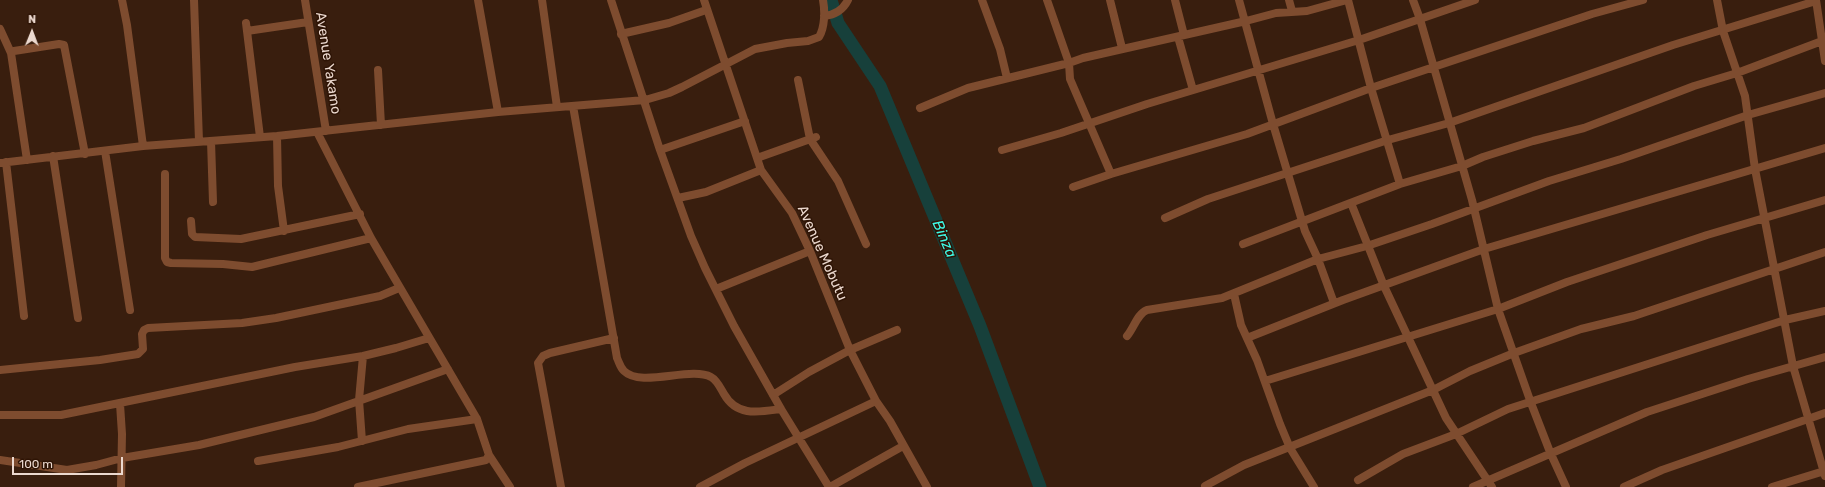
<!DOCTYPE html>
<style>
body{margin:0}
#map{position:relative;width:1825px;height:487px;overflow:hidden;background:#391e0e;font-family:Rubik,sans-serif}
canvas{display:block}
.north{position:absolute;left:12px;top:12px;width:40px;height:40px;-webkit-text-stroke:3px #2e1405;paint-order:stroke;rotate:1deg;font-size:11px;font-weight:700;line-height:16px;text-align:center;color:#ecd9cf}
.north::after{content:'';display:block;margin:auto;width:14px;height:18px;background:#ecd9cf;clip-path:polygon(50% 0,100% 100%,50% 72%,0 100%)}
.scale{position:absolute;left:12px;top:457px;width:111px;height:18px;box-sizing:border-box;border:2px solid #ecd9cf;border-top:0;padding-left:5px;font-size:12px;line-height:14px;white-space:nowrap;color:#ecd9cf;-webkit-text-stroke:3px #2e1405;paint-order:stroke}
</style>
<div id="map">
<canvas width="1825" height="487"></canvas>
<div class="north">N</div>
<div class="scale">100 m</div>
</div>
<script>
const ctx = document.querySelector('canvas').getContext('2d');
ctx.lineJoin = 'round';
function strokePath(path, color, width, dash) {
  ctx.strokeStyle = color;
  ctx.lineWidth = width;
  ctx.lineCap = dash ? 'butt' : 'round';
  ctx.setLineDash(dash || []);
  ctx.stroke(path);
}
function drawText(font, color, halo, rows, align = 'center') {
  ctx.font = font + ' Rubik,sans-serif';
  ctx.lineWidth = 3;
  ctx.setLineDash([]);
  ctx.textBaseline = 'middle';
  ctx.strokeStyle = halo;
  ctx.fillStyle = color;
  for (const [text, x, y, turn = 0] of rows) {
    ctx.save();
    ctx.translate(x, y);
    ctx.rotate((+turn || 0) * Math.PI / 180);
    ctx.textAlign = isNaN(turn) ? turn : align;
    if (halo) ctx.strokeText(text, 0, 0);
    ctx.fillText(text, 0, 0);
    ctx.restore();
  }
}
strokePath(new Path2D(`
 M831,0L838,23L880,86L980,326L1040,487`), '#17403b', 13);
strokePath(new Path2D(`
 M122,0L127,25L143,146
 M194,0L199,141
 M305,0L326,131
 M478,0L498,112
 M542,0L557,107
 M611,0L660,150L691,236L705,268L734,326L781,409L829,487
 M704,0L761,170L792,213L810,251L850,350L876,401L890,421L927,487
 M982,0L1000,49L1007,78
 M1047,0L1069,63L1070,79L1111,174
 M1110,0L1122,48
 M1175,0L1184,35
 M1239,0L1273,124L1305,231L1318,259L1367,246L1432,224L1549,181L1621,159L1748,115L1825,93
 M1289,0L1292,11
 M1348,0L1371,88L1400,184
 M1413,0L1420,19L1472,200L1498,309L1531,403L1550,452L1566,487
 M1717,0L1723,31L1745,96L1755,169L1793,366L1825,476
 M1816,0L1825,61
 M824,16C835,15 843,10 848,0
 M246,23L260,137
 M0,29L11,53L27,160
 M247,31L308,22
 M621,34L669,23L706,10
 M1178,37L1193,90
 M11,53L14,51L59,44L64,45L85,154
 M378,70L381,125
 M798,80L810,139L838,181L866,244
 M573,106L617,358C619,362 620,367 624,371C641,388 691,366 711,377C717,380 721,389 724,394C737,417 759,412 781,409
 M920,108L968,88L1069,63L1083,58L1246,21L1276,13L1307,11L1347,0
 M317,132L371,238L477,419L489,455L486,460L358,487
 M277,136L278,186L284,231
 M211,141L213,202
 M660,150L745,121
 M1002,150L1061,133L1147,104L1359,40L1475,0
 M105,151L130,310
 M53,156L78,318
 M757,158L816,137
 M6,162L24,316
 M0,163L143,146L277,136L498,112L645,100L669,93L682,87L755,49L787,43L808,41L819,37C825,27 825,11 823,0
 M165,174V258L167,262L171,263L223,264L252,267L371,238
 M1073,187L1111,174L1247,134L1371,88L1592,14L1643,0
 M678,198L706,192L761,170
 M1351,203L1384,286L1446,418L1492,487
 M1165,218L1208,199L1388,140L1449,123L1673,45L1816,1
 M191,221L192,234L195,237L241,239L360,214
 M1243,244L1400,184L1462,166L1483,157L1533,141L1584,128L1694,86L1737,73L1822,41
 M716,289L810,251
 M1234,294L1241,325L1257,360L1280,424L1290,448L1314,487
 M1127,336C1134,328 1137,314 1147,310L1222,298L1318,259L1334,303
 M1247,338L1343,300L1484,249L1825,148
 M0,370L100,360L138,354L143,349L142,334L144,330L148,328L242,323L276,318L380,296L399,288
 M1265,381L1498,309L1567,282L1707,235L1825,200
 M773,395L809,372L850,350L897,330
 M120,404L122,434L121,487
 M0,415H61L295,367L363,356L396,348L429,338
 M362,441L359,400L363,356
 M489,455L510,487
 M0,460L67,470L96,465L122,458L199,445L314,417L448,369
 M258,461L338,447L408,429L477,419
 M1358,480L1403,454L1456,434L1508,409L1785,320L1825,311
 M1205,486L1244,465L1433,390L1470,371L1514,353L1581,329L1634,316L1825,252
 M561,487L538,363L543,356L550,353L614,338
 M700,487L745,463L876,401
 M830,487L903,446
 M1473,487L1647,412L1748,379L1825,357
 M1624,487L1662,470L1825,413
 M1772,487L1824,471`), '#7e4c2f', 8);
drawText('14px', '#ecd9cf', '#2e1405', [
 ["Avenue Yakamo",328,63,81],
 ["Avenue Mobutu",822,253,66]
]);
drawText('italic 15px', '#3efae6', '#2e1405', [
 ["Binza",944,239,67]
]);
</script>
